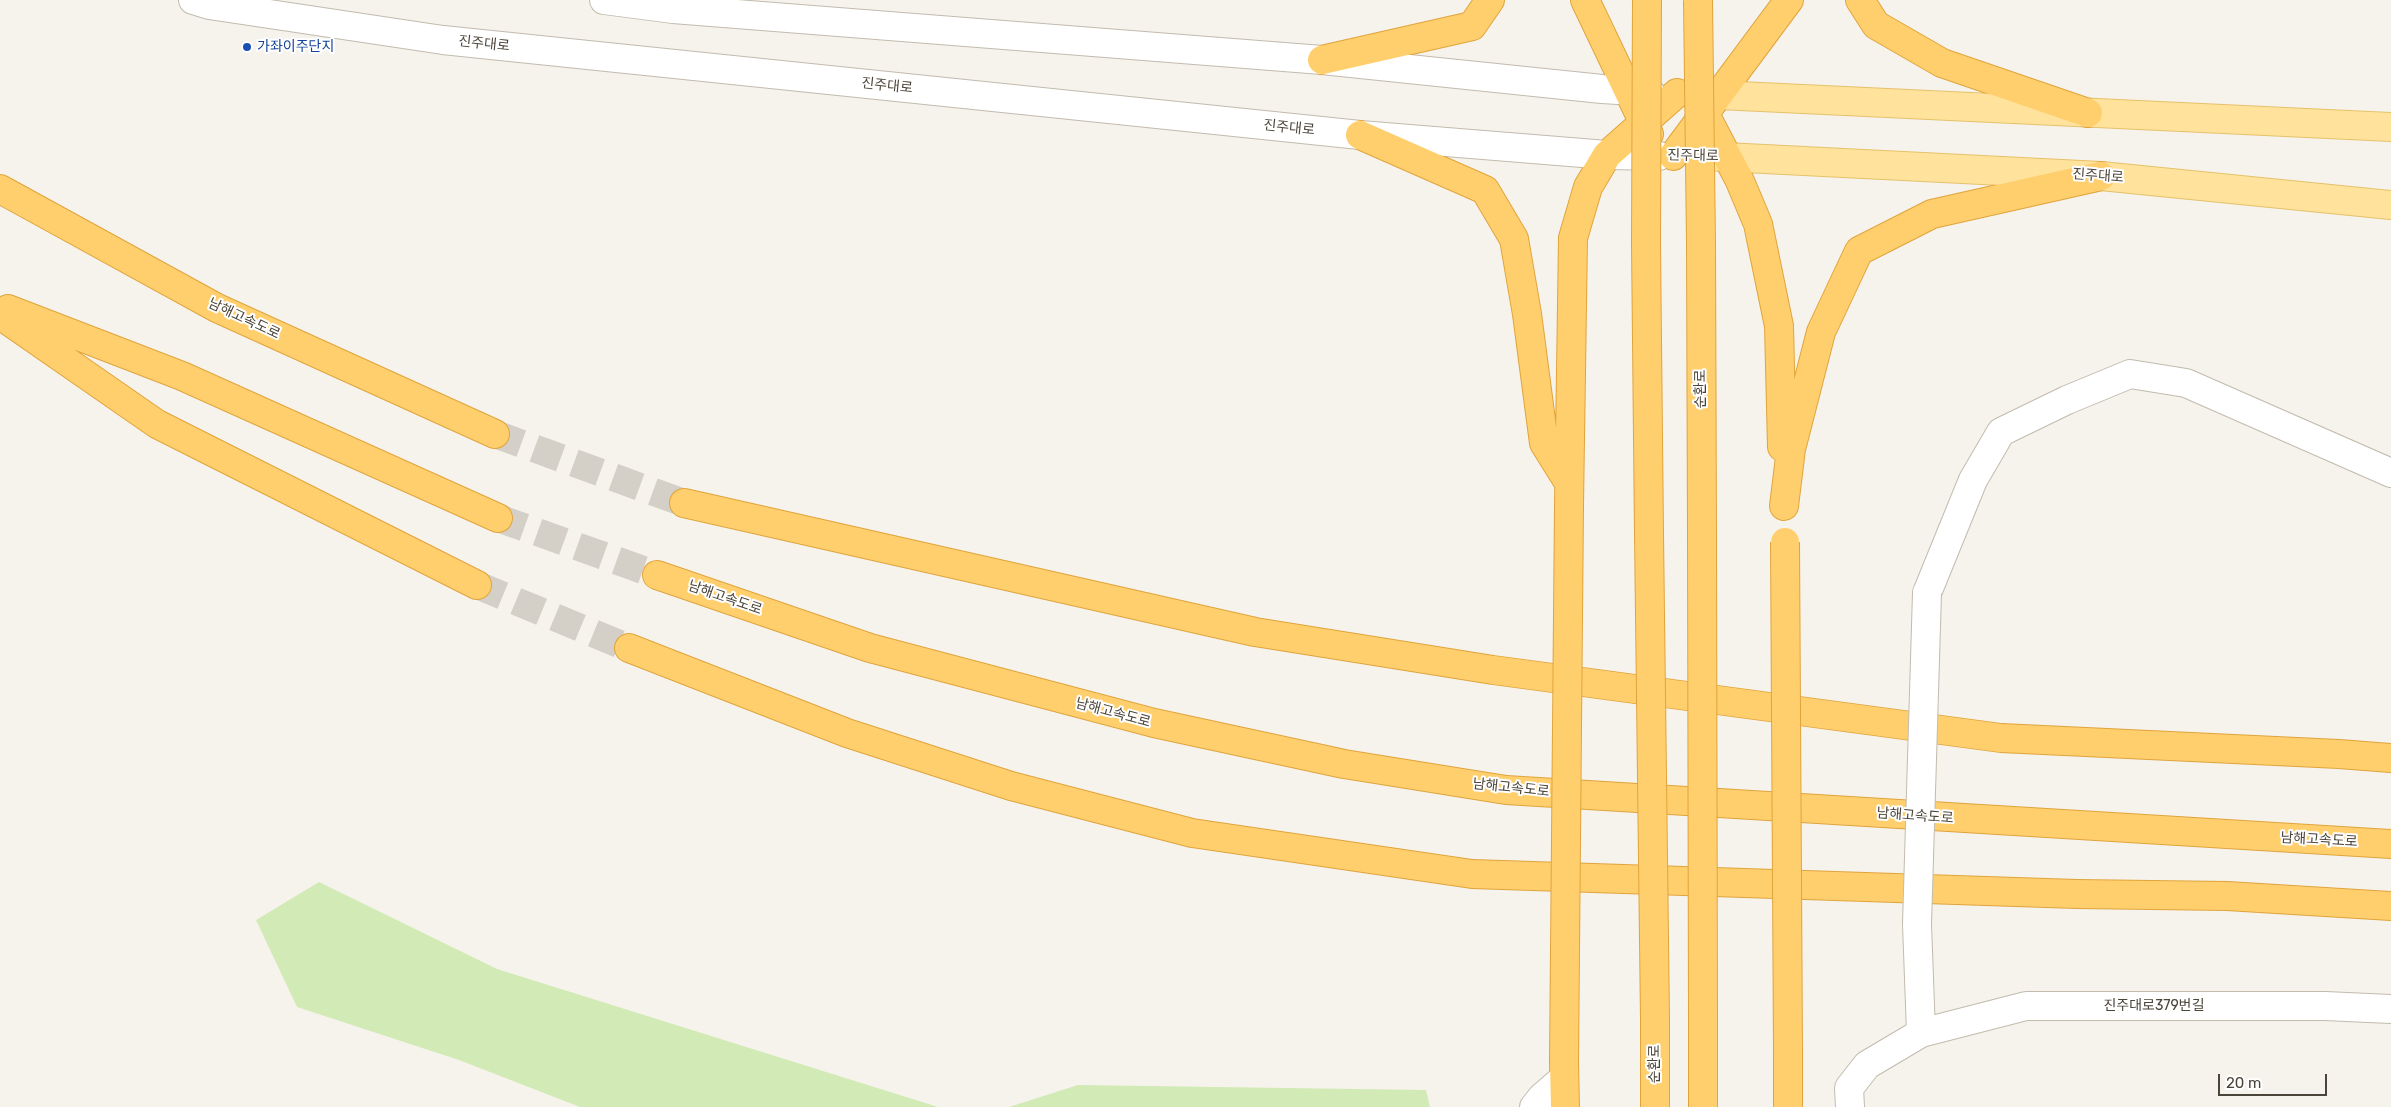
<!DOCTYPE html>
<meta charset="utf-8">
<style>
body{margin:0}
#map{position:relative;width:2391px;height:1107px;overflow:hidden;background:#f6f3ec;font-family:Rubik,sans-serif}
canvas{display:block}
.scale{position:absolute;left:2218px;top:1074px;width:109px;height:22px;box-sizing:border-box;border:2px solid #4b4439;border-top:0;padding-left:6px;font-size:15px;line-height:18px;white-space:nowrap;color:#4b4439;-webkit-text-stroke:4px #fff;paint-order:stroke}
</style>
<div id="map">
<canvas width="2391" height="1107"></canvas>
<div class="scale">20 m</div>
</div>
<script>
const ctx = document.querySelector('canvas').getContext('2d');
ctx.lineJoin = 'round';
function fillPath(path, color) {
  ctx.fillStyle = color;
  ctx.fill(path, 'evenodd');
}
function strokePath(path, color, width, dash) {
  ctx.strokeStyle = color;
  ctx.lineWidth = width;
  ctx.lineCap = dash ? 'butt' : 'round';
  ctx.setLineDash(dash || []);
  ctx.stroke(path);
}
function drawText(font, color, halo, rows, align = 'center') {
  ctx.font = font + ' Rubik,"Noto Sans KR",sans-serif';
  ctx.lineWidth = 4;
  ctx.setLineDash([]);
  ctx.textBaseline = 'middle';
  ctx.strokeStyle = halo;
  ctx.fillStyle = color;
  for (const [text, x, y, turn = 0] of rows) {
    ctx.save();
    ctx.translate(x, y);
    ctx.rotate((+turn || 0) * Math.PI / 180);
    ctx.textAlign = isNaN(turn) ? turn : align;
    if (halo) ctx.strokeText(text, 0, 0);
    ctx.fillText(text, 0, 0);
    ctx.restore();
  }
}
fillPath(new Path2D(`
 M319,882L497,969L938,1107H580L459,1060L297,1007L256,920Z
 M1078,1085L1426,1090L1430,1107H1009Z`), '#d2eab5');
strokePath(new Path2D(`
 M495,434L684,503
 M498,518L657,575
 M477,585L629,648`), '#d4d0c8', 28, [28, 14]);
const minor = new Path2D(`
 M193,0L209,5L443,40L1360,135L1607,155L1659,156
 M604,0L673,9L1322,60L1602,89L1650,92
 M1927,593L1973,480L2001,432L2067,400L2130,374L2186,383L2391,473
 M1921,1033L2026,1006H2325L2391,1009
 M1534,1107L1542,1097L1564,1078
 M1850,1107L1849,1088L1867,1065L1921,1033L1917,924`);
const major = new Path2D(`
 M1698,94L2391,127
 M1705,156L2101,176L2391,205`);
const highway = new Path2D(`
 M1585,0L1649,134
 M1860,0L1876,25L1942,63L2088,113
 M1322,60L1472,26L1490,0
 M1696,97L1739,179L1758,224L1779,326L1782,447
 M1360,135L1485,190L1514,239L1527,314L1544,443L1569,483
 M1673,156L1789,0
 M0,189L217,308L495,434
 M1646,243L1649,534
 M1701,243L1702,535
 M8,309L182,376L498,518
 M0,315L157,424L477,585
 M684,503L1255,632L1493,670L2001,738L2339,754L2391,758
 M1569,505L1573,238L1588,187L1607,155L1677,93
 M1784,506L1791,449L1821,332L1859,251L1932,214L2101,176
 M657,575L870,648L1154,723L1344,764L1506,790L2391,844
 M629,648L847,733L1011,786L1192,833L1472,874L2077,894L2227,896L2391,906
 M1655,1020V1107
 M1703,1021V1107
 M1564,1062L1565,1107
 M1788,1107V1051`);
strokePath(minor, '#c2bbae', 30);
strokePath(major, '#e6c16a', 30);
strokePath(highway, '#e0a43c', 30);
strokePath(minor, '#fff', 28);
strokePath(major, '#ffe39c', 28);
strokePath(highway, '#ffcf6e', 28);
const minorBridge = new Path2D(`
 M1917,924L1927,593`);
const highwayBridge = new Path2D(`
 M1698,0L1701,243
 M1646,243L1647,0
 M1649,534L1655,1020
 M1702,535L1703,1021
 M1785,542L1788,1051
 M1564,1062L1569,505`);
strokePath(minorBridge, '#c2bbae', 30, []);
strokePath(highwayBridge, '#e0a43c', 30, []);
strokePath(minorBridge, '#fff', 28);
strokePath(highwayBridge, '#ffcf6e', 28);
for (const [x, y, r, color] of [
 [247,47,5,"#1a4fb4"]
]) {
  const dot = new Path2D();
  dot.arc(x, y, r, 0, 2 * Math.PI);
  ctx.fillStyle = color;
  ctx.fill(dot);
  strokePath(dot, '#fff', 2);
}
drawText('14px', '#4b4439', '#fff', [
 ["진주대로",484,44,6],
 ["진주대로",887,86,6],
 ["진주대로",1289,128,6],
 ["진주대로",1693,156,1],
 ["진주대로",2098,176,4],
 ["남해고속도로",244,319,25],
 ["순환로",1701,389,-90],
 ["남해고속도로",725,598,19],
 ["남해고속도로",1113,713,15],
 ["남해고속도로",1511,788,6],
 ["남해고속도로",1915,816,4],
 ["남해고속도로",2319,840,3],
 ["진주대로379번길",2154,1006],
 ["순환로",1655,1064,-90]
]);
drawText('14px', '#164399', '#fff', [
 ["가좌이주단지",257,47]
], 'left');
</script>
